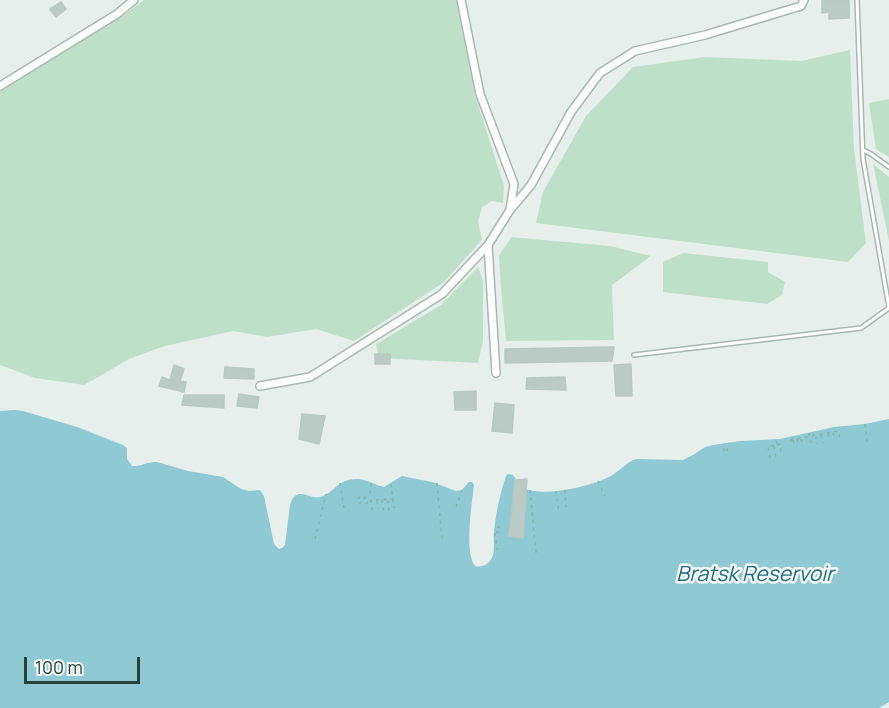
<!DOCTYPE html>
<style>
body{margin:0}
#map{position:relative;width:889px;height:708px;overflow:hidden;background:#e6efeb;font-family:Manrope,sans-serif}
canvas{display:block}
.scale{position:absolute;left:24px;top:657px;width:116px;height:27px;box-sizing:border-box;border:3px solid #24423a;border-top:0;padding-left:8px;font-size:18px;line-height:21px;white-space:nowrap;color:#24423a;-webkit-text-stroke:4px #f7fbf9;paint-order:stroke}
</style>
<div id="map">
<canvas width="889" height="708"></canvas>
<div class="scale">100 m</div>
</div>
<script>
const ctx = document.querySelector('canvas').getContext('2d');
ctx.lineJoin = 'round';
function fillPath(path, color) {
  ctx.fillStyle = color;
  ctx.fill(path, 'evenodd');
}
function strokePath(path, color, width, dash) {
  ctx.strokeStyle = color;
  ctx.lineWidth = width;
  ctx.lineCap = dash ? 'butt' : 'round';
  ctx.setLineDash(dash || []);
  ctx.stroke(path);
}
function drawText(font, color, halo, rows, align = 'center') {
  ctx.font = font + ' Manrope,sans-serif';
  ctx.lineWidth = 5;
  ctx.setLineDash([]);
  ctx.textBaseline = 'middle';
  ctx.strokeStyle = halo;
  ctx.fillStyle = color;
  for (const [text, x, y, turn = 0] of rows) {
    ctx.save();
    ctx.translate(x, y);
    ctx.rotate((+turn || 0) * Math.PI / 180);
    ctx.textAlign = isNaN(turn) ? turn : align;
    if (halo) ctx.strokeText(text, 0, 0);
    ctx.fillText(text, 0, 0);
    ctx.restore();
  }
}
fillPath(new Path2D(`
 M144,0H457L475,95L504,186L503,203L492,201L482,207L478,222L482,240L443,283L354,341L316,329L267,337L233,331L165,346L131,358L84,385L35,378L0,365V91L121,17Z
 M850,50L854,149L866,243L848,262L536,223L543,192L586,116L633,67L705,57L801,61Z
 M889,99V157L876,149L869,103Z
 M873,164L889,177V241Z
 M511,237L610,246L651,256L612,285L614,340L506,341L501,288L499,256Z
 M683,253L768,262V272L785,282L782,295L767,304L663,292V262Z
 M478,267L483,281V341L478,363L379,358L376,344L441,305Z`), '#bfe0c8');
fillPath(new Path2D(`
 M14,410L23,411L77,427L123,445L127,448V459L132,466C141,467 148,461 157,462L188,471L223,477L241,489L249,491L260,490L264,496L274,544L279,549L282,548L285,545L290,505C296,484 309,500 320,497C335,493 337,479 357,479C366,479 375,485 384,487L402,476L432,482L456,491L462,490L469,482H472L474,485C472,503 464,552 475,566C483,568 490,564 493,555C495,548 493,539 494,531C496,512 500,494 506,476L508,474L513,475C517,480 520,486 526,489C545,497 591,486 609,477C619,472 626,462 636,459L683,460L693,455L705,447L713,445L740,441L780,439L834,427L865,424L889,419V702L879,708H0V411Z`), '#8ec9d4');
const building = new Path2D(`
 M822,0H849V18L829,19V12L822,13Z
 M61,2L66,9L56,17L50,9Z
 M614,347L612,361L505,363V349Z
 M375,354H390V364H375Z
 M631,364L632,396H616L614,365Z
 M174,365L184,369L180,381L186,382L184,392L159,386L162,377L170,380Z
 M225,367L254,369V379L224,378Z
 M565,377L566,390L526,389L527,378Z
 M476,391V410H455L454,392Z
 M239,394L259,397L257,408L237,406Z
 M184,395H224V408L182,405Z
 M495,403L514,405L512,433L492,431Z
 M302,414L325,416L319,444L299,439Z
 M527,479L523,538L509,536L515,480Z`);
fillPath(building, '#bbcac4');
strokePath(building, '#b8c9c2', 1.5);
const lane = new Path2D(`
 M857,0L863,159L889,307
 M863,150L871,154L889,167
 M634,355L861,328L889,308`);
const street = new Path2D(`
 M461,0L480,94L514,184L510,210L488,245L496,373
 M0,86L117,14L134,0
 M510,210L531,185L571,112L600,73L635,51L705,35L801,6L804,0
 M260,386L310,377L442,294L488,245`);
strokePath(lane, '#a8b8b2', 6);
strokePath(street, '#a8b8b2', 10);
strokePath(new Path2D(`
 M865,424L867,442
 M809,433L811,443
 M833,433L835,440
 M828,434L830,441
 M821,435L823,443
 M816,436L817,444
 M797,439L798,446
 M801,439L803,445
 M790,440L838,431L840,439
 M793,440L794,447
 M777,445L780,444L781,453
 M774,446L776,458
 M724,451L725,443
 M727,451L729,443
 M770,458L768,446L777,445L776,439
 M598,481L605,496
 M340,483L344,508
 M437,483L442,539
 M391,484L394,508
 M530,490L536,553
 M565,490L566,507
 M556,491L559,512
 M358,499L362,495L368,502L364,506
 M382,500L384,513
 M388,500L389,514
 M377,501L378,509
 M359,504L370,493L371,483
 M456,507L462,490
 M372,510L371,500L393,499
 M497,527H504
 M496,532L503,533
 M495,533L497,550
 M315,539L326,494`), '#86b3a5', 1.5, [3, 4.5]);
strokePath(lane, '#fff', 3);
strokePath(street, '#fff', 7);
drawText('italic 21px', '#1c6f80', '#f7fbf9', [
 ["Bratsk Reservoir",755,575]
]);
</script>
